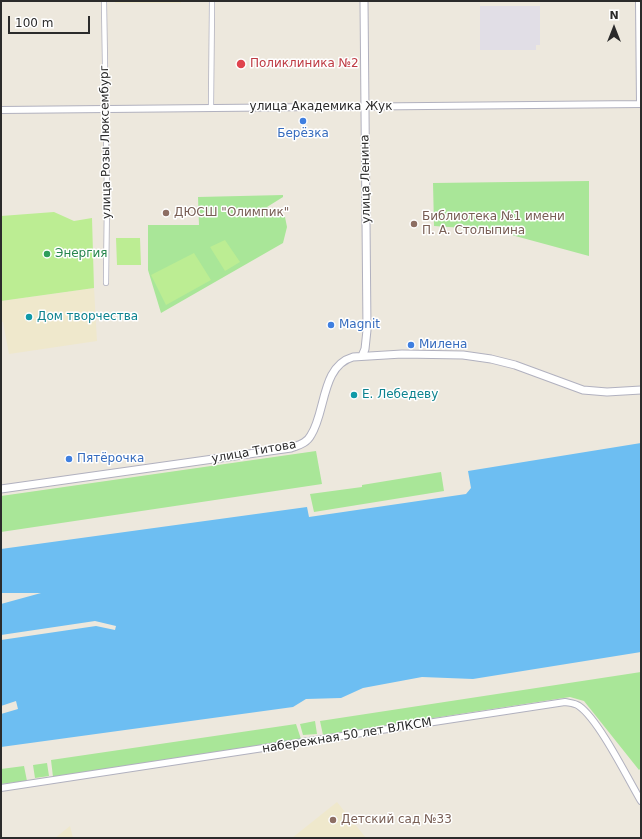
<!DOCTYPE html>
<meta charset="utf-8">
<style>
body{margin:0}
#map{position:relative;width:642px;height:839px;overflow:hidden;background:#ede8dd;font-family:"DejaVu Sans",sans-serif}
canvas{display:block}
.frame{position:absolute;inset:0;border:2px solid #2b2b2b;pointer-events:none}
.north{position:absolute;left:594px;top:8px;width:40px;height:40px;-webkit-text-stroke:3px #fff;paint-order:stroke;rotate:0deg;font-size:11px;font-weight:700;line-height:16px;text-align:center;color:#2b2b2b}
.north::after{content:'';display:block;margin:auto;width:14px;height:18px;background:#2b2b2b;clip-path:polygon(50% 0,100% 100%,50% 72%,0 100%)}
.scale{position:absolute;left:8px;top:16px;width:82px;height:18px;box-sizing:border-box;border:2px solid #2b2b2b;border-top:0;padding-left:5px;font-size:12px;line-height:14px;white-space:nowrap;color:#2b2b2b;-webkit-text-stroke:3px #fff;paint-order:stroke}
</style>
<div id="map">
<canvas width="642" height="839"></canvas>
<div class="frame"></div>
<div class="north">N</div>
<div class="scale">100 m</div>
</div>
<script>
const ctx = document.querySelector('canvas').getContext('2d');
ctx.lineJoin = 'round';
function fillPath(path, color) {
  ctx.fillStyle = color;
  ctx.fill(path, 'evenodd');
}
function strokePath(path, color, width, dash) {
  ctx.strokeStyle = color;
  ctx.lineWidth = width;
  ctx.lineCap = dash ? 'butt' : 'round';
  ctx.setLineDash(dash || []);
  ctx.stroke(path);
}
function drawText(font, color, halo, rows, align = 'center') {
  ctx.font = font + ' "DejaVu Sans",sans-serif';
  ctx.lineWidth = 3;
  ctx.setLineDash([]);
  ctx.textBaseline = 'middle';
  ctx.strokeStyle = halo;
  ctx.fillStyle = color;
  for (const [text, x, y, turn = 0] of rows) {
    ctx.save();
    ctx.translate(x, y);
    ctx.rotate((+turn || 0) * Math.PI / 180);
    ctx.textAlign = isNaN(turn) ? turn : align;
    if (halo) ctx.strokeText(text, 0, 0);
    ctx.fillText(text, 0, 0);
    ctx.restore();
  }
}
fillPath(new Path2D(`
 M480,6H540V45H536V50H480Z`), '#e1dee6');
fillPath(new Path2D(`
 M115,1H181V3H115Z
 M94,288L97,341L9,354L3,322H1V301Z
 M337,802L366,838H292Z
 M70,826L73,838H55Z`), '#efe8cc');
fillPath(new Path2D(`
 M589,181V256L493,230L434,226L433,183Z
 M283,195V197L267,207L285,217L287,227L283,243L161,313L148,270V225H199L198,197Z
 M316,451L322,484L1,532V496Z
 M441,472L444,491L314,512L310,494L362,487V485Z
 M641,672V768L639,770L584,701L570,697L323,735L320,721Z
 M315,721L317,734L303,735L300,724Z
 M296,724L301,739L53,777L51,760Z
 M47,763L49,776L35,778L33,765Z
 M24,766L27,781L1,784V769Z`), '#a9e698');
fillPath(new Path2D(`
 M54,212L74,221L92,218L94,288L1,301V216Z
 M116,238H140L141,265H117Z
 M225,240L240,262L225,271L210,247Z
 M194,253L211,280L166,305L151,275Z`), '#bced93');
fillPath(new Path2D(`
 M641,443V652L473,679L422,677L363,688L341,698L306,699L293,707L1,747V640L96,626L115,630L116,626L95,621L1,635V604L41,593H1V549L307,507L309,517L466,494L471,488L468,471Z`), '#6dbef2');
fillPath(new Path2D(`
 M16,701L18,709L1,714V706Z`), '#ede8dd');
const minor = new Path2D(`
 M104,1L107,197L106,283
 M211,108L212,1`);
const tertiary = new Path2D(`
 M639,1L640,104
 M1,110L641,104
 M1,788L565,702C570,703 575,703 579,706C599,720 628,779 641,801`);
const secondary = new Path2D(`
 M362,356L365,349L367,330L364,1
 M1,489L291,448C299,445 307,443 311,435C326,412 321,366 353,357L402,354L463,355L491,359L515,365L583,390L607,392L641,390`);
strokePath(minor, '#b1b1bf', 6);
strokePath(tertiary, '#b1b1bf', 8);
strokePath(secondary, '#b1b1bf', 9);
strokePath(minor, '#fff', 4.5);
strokePath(tertiary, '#fff', 6);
strokePath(secondary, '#fff', 7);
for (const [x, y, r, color] of [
 [241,64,5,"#e0444e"],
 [303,121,4,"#3f7fe0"],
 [166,213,4,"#8d6e63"],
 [414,224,4,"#8d6e63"],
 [47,254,4,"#2e9e5b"],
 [29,317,4,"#0f9aa8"],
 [331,325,4,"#3f7fe0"],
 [411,345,4,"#3f7fe0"],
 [354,395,4,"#0f9aa8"],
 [69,459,4,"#3f7fe0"],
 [333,820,4,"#8d6e63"]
]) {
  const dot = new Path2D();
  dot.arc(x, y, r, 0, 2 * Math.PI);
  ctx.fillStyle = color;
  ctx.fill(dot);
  strokePath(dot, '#fff', 1.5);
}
drawText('12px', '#be3a42', '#fff', [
 ["Поликлиника №2",250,64]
], 'left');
drawText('12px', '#2b2b2b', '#fff', [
 ["улица Академика Жук",321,107],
 ["улица Розы Люксембург",106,142,-91],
 ["улица Ленина",366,179,-91],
 ["улица Титова",254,452,-10],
 ["набережная 50 лет ВЛКСМ",347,736,-9]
]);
drawText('12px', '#366cbe', '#fff', [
 ["Берёзка",303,134,"center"],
 ["Magnit",339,325],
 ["Милена",419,345],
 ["Пятёрочка",77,459]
], 'left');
drawText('12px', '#785e54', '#fff', [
 ["ДЮСШ \"Олимпик\"",174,213],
 ["Библиотека №1 имени",422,217],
 ["П. А. Столыпина",422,231],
 ["Детский сад №33",341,820]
], 'left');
drawText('12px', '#27864d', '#fff', [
 ["Энергия",55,254]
], 'left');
drawText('12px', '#0d838f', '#fff', [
 ["Дом творчества",37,317],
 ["Е. Лебедеву",362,395]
], 'left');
</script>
